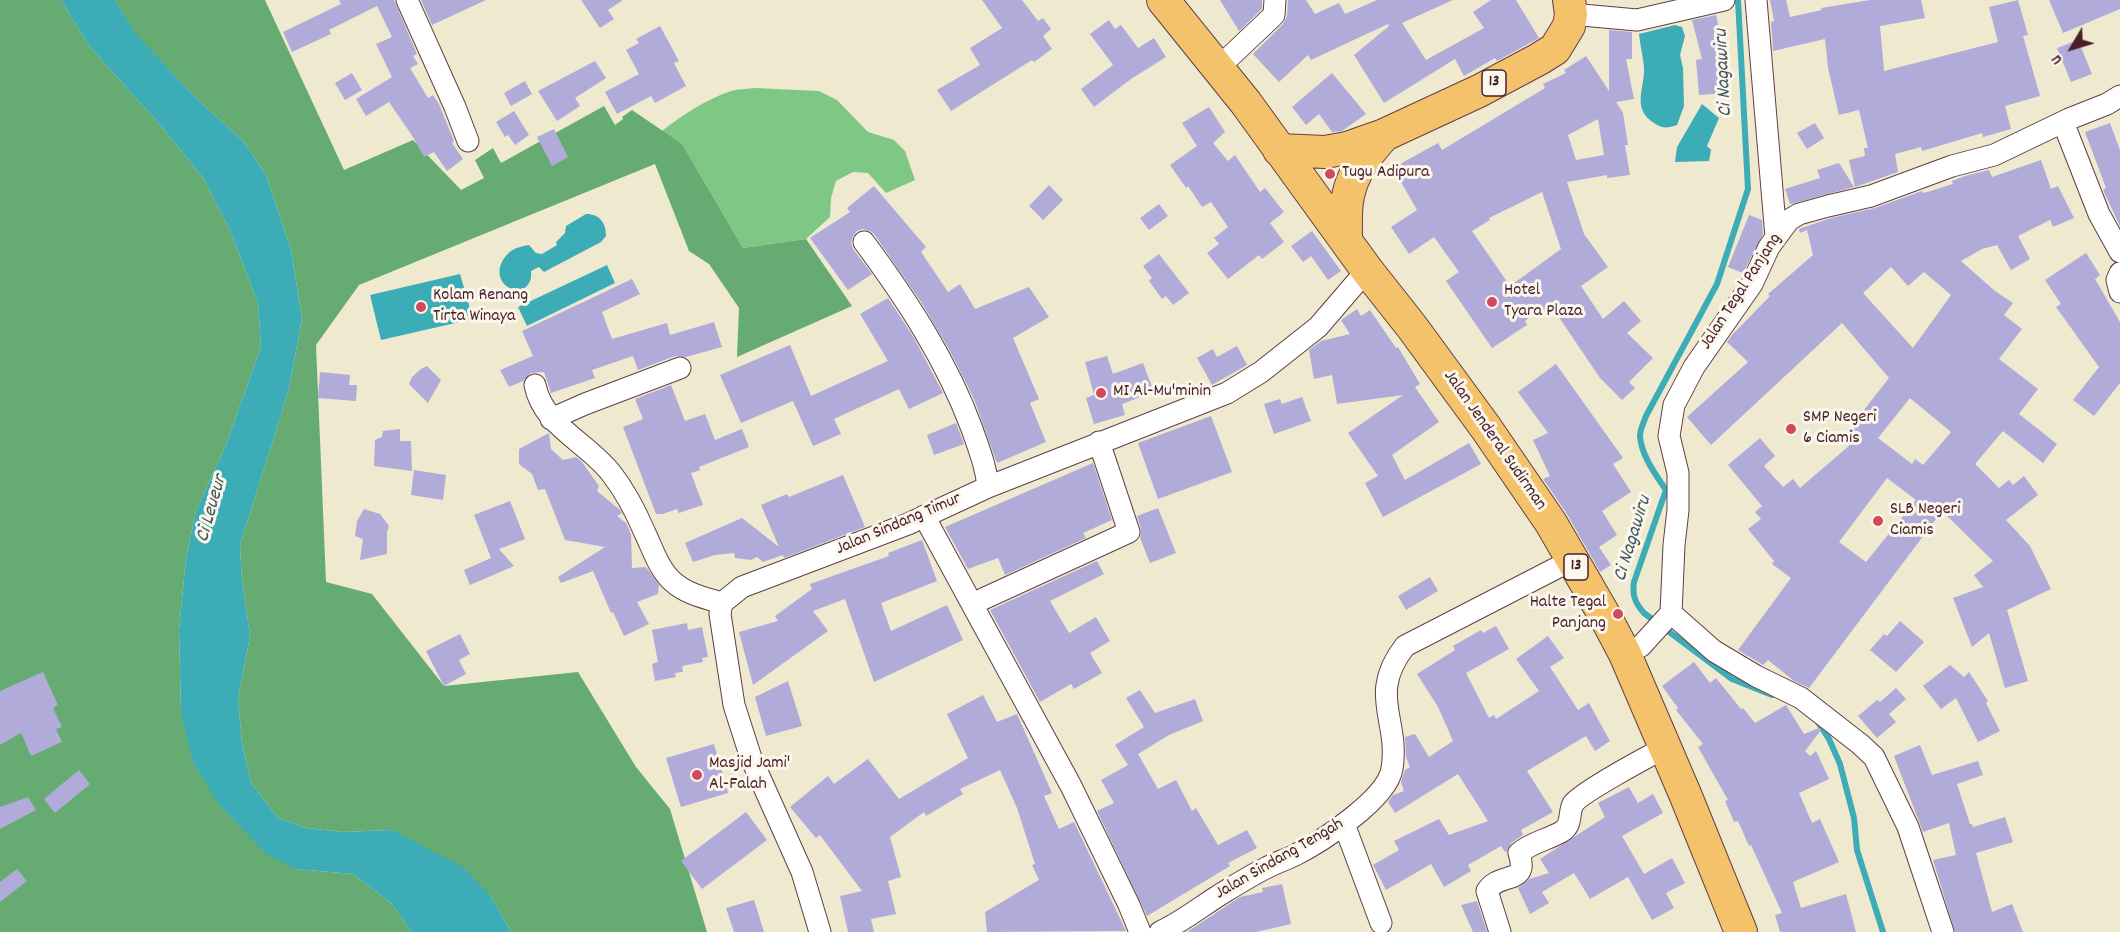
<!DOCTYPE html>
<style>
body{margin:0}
#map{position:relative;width:2120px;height:932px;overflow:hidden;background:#efe9d0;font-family:Dekko,sans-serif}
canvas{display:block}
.north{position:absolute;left:2042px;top:18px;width:60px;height:60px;-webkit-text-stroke:4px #fbf7ec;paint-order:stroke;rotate:232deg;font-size:16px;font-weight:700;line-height:24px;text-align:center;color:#4a1f2b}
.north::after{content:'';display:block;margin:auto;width:21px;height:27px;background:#4a1f2b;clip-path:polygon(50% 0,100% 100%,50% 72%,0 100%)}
</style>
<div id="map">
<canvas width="2120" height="932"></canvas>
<div class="north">U</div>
</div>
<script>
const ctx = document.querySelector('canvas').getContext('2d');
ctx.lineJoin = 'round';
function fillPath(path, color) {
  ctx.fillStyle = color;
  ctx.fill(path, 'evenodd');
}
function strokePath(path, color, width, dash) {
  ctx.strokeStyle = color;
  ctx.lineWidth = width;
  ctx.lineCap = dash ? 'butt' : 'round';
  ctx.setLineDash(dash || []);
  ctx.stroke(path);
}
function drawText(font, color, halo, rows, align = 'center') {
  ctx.font = font + ' Dekko,sans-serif';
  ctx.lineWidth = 6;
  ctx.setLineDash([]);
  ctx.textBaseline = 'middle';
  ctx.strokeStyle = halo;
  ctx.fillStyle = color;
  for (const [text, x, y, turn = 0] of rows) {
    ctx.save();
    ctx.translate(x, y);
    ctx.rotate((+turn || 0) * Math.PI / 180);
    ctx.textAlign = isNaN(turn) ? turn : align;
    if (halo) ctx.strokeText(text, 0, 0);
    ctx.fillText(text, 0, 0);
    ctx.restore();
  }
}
fillPath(new Path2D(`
 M755,88L819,91L837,100L868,132L894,140L905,151L915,180L886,193L868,173L853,172L836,181L831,198L830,217L806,239L743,248L682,144L662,131C682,115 707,99 731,91C738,89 747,89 755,88Z`), '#7ec784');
fillPath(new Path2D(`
 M0,0H61L90,47L162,127L204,179L230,230L258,303L261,347L226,445L196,511L186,558L179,630L181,711L296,869L353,874L391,903L412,932H0Z
 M115,0H265L344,170L413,140L461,190L484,178L475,160L493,148L501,163L604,106L615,125L623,119L622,117L632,110L682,144L743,248L806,239L852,306L737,357L739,308L709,264L689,251L655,164L359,285L316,345L326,582L372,594L444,686L578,672L636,767L670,809L707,932H511L490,895L392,830L343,832L306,828L278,818L251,783L242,743L238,698L250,636L242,580L240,545L289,389L302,318L291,250L266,175L244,142L195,97L134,33Z`), '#66ac72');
fillPath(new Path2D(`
 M61,0H115L135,33L195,97L244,142L266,175L291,250L302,318L289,389L240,545L242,580L250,636L238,698L242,743L251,783L278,818L306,828L343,832L392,830L463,867L490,895L511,932H412L391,903L353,874L296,869L265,853L218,803L192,760L181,711L179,630L186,558L196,511L226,445L261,347L258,303L230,230L204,179L162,127L90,47Z
 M1675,25L1682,27L1685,36L1680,55L1683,68L1684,106L1677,125C1668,128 1663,129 1654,123C1631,108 1645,89 1644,67C1643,56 1640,45 1639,34Z
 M1702,104L1719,118L1707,146L1711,150L1709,161L1675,162L1677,147Z
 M586,214C600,214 606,223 606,236L601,242L544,272L539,267L531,271C532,281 529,285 521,291C496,289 493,265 511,251C517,247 523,246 529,245L536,253L542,254L557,245L556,242L565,233L566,226Z
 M607,265L615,283L527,326L518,307Z
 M460,274L473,319L381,340L370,295Z`), '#3cacb7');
strokePath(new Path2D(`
 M1738,0L1748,189L1717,284L1646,416C1644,422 1640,429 1640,436C1641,455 1656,475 1666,490L1634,582C1632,595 1635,603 1644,613L1732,679L1772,695
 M1818,722L1829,739L1840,764L1854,818L1857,850L1883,932`), '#3cacb7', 6);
fillPath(new Path2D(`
 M339,0H394L417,54L413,56L418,64L410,68L428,98L433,95L439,104L454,141L452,143L463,159L447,171L434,152L424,157L413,137L389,102L366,116L356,99L392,77L376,44L392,37L377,6L329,30L331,34L292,52L283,32L341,4Z
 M421,0H486L432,25Z
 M581,0H623L608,10L614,19L600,28Z
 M982,0H1022L1038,21L1043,18L1051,29L1043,36L1052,49L1034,62L1032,60L951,111L937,90L980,65L970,48L1002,28Z
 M1220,0H1262V9L1239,31Z
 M1288,0H1306L1315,14L1339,3L1345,14L1377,0H1453L1402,23L1426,60L1484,28L1473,12L1491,0H1516L1539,38L1497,61L1495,58L1464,76L1455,59L1384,103L1354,55L1389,26L1388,24L1311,60L1308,55L1279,82L1253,54L1283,24L1287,16Z
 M1770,0H1786L1790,17L1822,10L1821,8L1870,0H1921L1925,18L1880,26L1884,71L1998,42L1989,7L2018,0L2028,35L2023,36L2040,96L2005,106L2011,129L1983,137L1982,133L1922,151L1921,147L1895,154L1898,172L1855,187L1849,160L1865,156L1864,148H1868L1859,110L1839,115L1828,68L1825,39L1773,51L1771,22L1774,21Z
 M2049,0H2120V9L2063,33Z
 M1716,15L1722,41L1727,93L1699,95L1696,60L1702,59L1692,20Z
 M1109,20L1115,29L1121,25L1138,48L1154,38L1166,57L1131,79L1094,107L1081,89L1113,65L1090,34Z
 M660,26L679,61L674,63L686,86L655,103L651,96L617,114L605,92L639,74L626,50L639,43L636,39Z
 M1609,30L1632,32V59H1626L1634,99L1616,102L1623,113L1628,145H1625L1630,175L1607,178V175L1567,182L1584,234L1608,267L1581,286L1603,319L1624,301L1641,321L1627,333L1653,358L1629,382L1635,388L1622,400L1600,378L1552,307L1540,316L1536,312L1525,321L1527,325L1492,348L1446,281L1459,272L1434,237L1409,254L1391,227L1417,210L1393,168L1438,143L1442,150L1545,88L1543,84L1566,73L1564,70L1586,56L1609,91ZM1598,119L1604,155L1576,160L1568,135ZM1542,192L1561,249L1510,286L1472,231L1490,220L1489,218Z
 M2078,40L2092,74L2071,82L2057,48Z
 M595,61L606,78L575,98L580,106L557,121L538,91Z
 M352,73L362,90L345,100L335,83Z
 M1332,73L1366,114L1342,131L1332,132L1319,114L1306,125L1292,107Z
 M525,81L532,94L511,106L504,93Z
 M1209,107L1225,132L1213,143L1228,161L1235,155L1260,192L1265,188L1284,212L1270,223L1284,242L1262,259L1259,255L1228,279L1207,253L1219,244L1214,238L1228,227L1211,202L1202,207L1188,186L1186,188L1170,165L1197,146L1182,123Z
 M514,111L529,135L515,145L508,135L505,137L496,122Z
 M1815,123L1824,138L1807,149L1797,133Z
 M2110,123L2120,150V226L2103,190L2106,188L2085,132Z
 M554,129L568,157L552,166L537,137Z
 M2041,160L2051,189L2058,186L2074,218L2053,227L2050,220L2018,236L2030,259L2011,270L1997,245L1982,249L1961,261L1995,291L2013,303L2004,315L2022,329L1999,359L2038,389L2019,414L2057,444L2043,463L2003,431L1975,464L1999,488L2009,480L2013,485L2024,476L2038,495L2006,520L2030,546L2051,589L2007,610L2028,681L2005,688L1989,633L1972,647L1953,598L1983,587L1974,575L1993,561L1942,511L1809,688L1794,681L1768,660L1763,665L1738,650L1791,578L1772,564L1774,561L1748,529L1761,519L1755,512L1762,506L1728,465L1760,438L1775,456L1764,466L1783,487L1793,479L1800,488L1850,445L1842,438L1889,378L1842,323L1711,445L1687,417L1748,362L1727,342L1732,335L1770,296L1768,294L1813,255L1807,230L1800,233L1799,229L1831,218L1875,208L1922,191L1924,193L1953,184L1952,181L1965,176L1989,170L1992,177ZM1891,267L1908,286L1924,272L1951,295L1913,348L1863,293ZM1910,398L1951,432L1923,465L1915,459L1912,464L1878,438ZM1887,478L1916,500L1866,562L1839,542Z
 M1839,163L1854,187L1790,204L1785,189L1820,178L1817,170Z
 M1049,185L1063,200L1043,220L1029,206Z
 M874,186L926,247L921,252L948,292L960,284L975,309L1029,287L1049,317L1013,338L1039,399L1030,403L1046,442L997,463L974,399L949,349L921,302L874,234L870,231L863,229L857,231L853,236L851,243L853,249L872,274L848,290L810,238L850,212L847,208Z
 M1159,204L1168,216L1149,230L1140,218Z
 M1749,215L1762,220L1763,234L1743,273L1728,267Z
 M1312,231L1341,271L1328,280L1311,256L1303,262L1291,246Z
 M2086,253L2100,275L2095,279L2120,322V383L2094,416L2073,400L2099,367L2056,307L2061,304L2045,280Z
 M1159,254L1189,293L1173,305L1166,296L1162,299L1149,281L1152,278L1143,266Z
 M632,279L640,294L602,312L612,339L667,323L670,335L714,322L722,347L686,357L675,356L638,370L633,356L592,370L595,378L551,393L544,372L531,373L523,381L509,387L500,370L533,356L522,331Z
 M888,298L914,338L943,393L909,409L899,389L834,419L841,434L813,446L793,401L741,423L720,375L790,345L811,396L888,361L860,314Z
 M1357,309L1361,316L1370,310L1396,348L1398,347L1420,384L1415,387L1439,422L1392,455L1405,480L1469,443L1481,464L1383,517L1365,483L1378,476L1348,433L1403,395L1337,404L1332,375L1314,379L1309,350L1321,341L1350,334L1341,320Z
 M1237,346L1247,365L1212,385L1197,358L1213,349L1217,357Z
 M1107,356L1113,374L1143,363L1154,392L1122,404L1125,415L1094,424L1086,398L1094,395L1085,362Z
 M1556,364L1623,458L1613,464L1631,492L1602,511L1617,535L1599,547L1611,565L1600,572L1567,514L1543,479L1550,476L1533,440L1548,433L1518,392Z
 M427,366L441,380L428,403L409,384L412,377L421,369Z
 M320,372L350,375L349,385H357L356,401L318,398Z
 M671,385L685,421L705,414L715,440L742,429L749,447L699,467L700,470L691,473L703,505L679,513L677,509L663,514H656L623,427L643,419L635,399Z
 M1302,397L1311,421L1274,434L1264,404L1280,399L1282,404Z
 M1211,416L1232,472L1158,499L1138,443Z
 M956,423L964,444L934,455L927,435Z
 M400,429V441H411L412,471L374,466L375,440L382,437L383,431Z
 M549,433L551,449L563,460L576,457L582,462L599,486L597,491L620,510L622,513L617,516L626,523L631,534L632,568L646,567L659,585L658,594L637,602L649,624L624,636L613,612L611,613L593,571L561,583L558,577L605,547L565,540L545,489L538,490L532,474L519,464V449Z
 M1093,463L1112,520L1083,533L1086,538L1005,575L998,558L968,569L945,527Z
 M414,470L446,475L443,500L411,495Z
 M843,475L865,527L784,558L783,555L763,562L757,557L751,560L735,558L734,553L715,555L693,562L685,543L742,518L779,547L761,505L787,494L789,497Z
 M510,501L525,539L499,549L514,566L470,585L464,570L491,558L474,515Z
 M1158,508L1176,553L1150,563L1140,538L1141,529L1137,516Z
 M364,509L380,514L389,526L387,532V554L360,560L363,539L355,536L357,521Z
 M922,540L937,581L881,603L891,631L947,605L963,640L874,682L845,599L813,611L828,631L753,685L739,632L778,621L775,616L812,589L810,584L889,556L888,553Z
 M1097,561L1104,574L1050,601L1069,633L1096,617L1110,641L1090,653L1102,673L1074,689L1071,684L1040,702L990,610Z
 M1430,577L1438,591L1406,610L1398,596Z
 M1900,621L1924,642L1896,672L1870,650L1884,634L1887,636Z
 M687,623L688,630L702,627L708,657L702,658L703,662L682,666L683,672L675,673L676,677L655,681L652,664L658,662L652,630Z
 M1496,626L1509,649L1466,673L1489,718L1494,715L1496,719L1539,691L1516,659L1548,636L1564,658L1550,667L1578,710L1589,703L1610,741L1595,751L1586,736L1527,771L1553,812L1521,830L1523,835L1511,843L1507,851L1505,852L1501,846L1468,865L1471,871L1444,887L1431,864L1386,890L1373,865L1399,850L1394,841L1439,819L1449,835L1488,821L1458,774L1395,813L1388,802L1393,795L1404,791L1401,782L1405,770L1410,767L1406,757L1405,737L1415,734L1429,757L1453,741L1438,707L1417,674L1455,650L1453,646L1481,630L1483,633Z
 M460,634L470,654L459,660L466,674L444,686L426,651Z
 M1694,662L1710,683L1716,678L1741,709L1743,708L1755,723L1786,705L1804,734L1819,728L1821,730L1805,751L1810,756L1816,751L1829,779L1799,793L1812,823L1820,819L1839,862L1793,882L1801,908L1846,894L1856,932H1780L1775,915L1782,913L1751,845L1749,846L1738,821L1734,822L1725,801L1728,800L1698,747L1703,744L1676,710L1678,708L1662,686Z
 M1950,665L1964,677L1969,672L1988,701L1986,703L2000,731L1978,742L1956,698L1941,709L1923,686Z
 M43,672L58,705L53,708L62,727L56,729L62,742L31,756L21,733L0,745V691Z
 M788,681L802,726L766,736L755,697Z
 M1896,688L1906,699L1889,714L1896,722L1877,738L1858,716L1877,700L1880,702Z
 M1140,690L1155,713L1195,699L1203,721L1169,735L1138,754L1158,789L1176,780L1192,811L1196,808L1218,845L1247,830L1257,848L1228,863L1230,866L1147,916L1097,811L1114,803L1101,780L1128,765L1115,745L1144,727L1126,698Z
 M983,695L997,722L1017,714L1052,793L1044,796L1059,829L1074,822L1126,931L987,932L985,912L1039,880L1032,865L1035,864L1017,808L1000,770L960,789L963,794L926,816L924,812L890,837L901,877L888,881L896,914L871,919L874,932H848L840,896L862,891L820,835L816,838L790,807L828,776L834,784L868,759L899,799L968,758L947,714Z
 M714,744L728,793L681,807L666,758Z
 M1920,745L1932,775L1978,761L1983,775L1957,784L1970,824H1972L1973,827L2005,817L2013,842L1976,853L1992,912L2012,904L2023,932H1955L1933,860L1956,855L1949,823L1923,832L1894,756Z
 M79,770L90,784L55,813L44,799Z
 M1629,787L1638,803L1653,794L1663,813L1622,836L1644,874L1672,858L1685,883L1666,893L1674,908L1652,920L1628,877L1590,899L1574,873L1542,892L1549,903L1530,914L1518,888L1529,879L1549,873L1540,859L1605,817L1598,803Z
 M28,797L36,810L0,829V807Z
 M746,812L767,840L702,889L681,861Z
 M17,869L27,881L0,902V882Z
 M1282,884L1291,924L1256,932H1187L1240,897L1263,892L1262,888Z
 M754,900L764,932H734L726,908Z
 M1477,901L1487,932H1473L1461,905Z`), '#b0abd9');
const minor = new Path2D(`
 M407,0L455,107L468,141
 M1756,0L1776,237
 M1571,14L1637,20L1724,0
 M1218,68L1274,15L1275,0
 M2063,122L2099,214L2120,252
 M864,242C907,300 947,361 972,429C979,449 986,466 988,487
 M2120,273L2117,280L2120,292
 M535,385C543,426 587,442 611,473C626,492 636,512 645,533C653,550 659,569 672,581C686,594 705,598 722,603
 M551,419L585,404L680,368
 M924,516L1071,786L1129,905L1140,932
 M972,604L1129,532L1099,442
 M1671,613L1714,651L1756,676L1801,698L1860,744L1874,757L1908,827L1943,932
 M1625,654L1641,646L1671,613L1674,545L1678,510V473L1669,436L1674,405L1694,367L1752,284L1769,247L1789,220L1799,214L1828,206L1871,196L1952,166L1994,155L2069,119L2107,104L2120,96
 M1344,824L1381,923
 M820,932L802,872L751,758L734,705L720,614L722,603L742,587L908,524L988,487L1227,393L1261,372L1318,327L1367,270
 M1160,932C1184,921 1204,904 1226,891C1239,883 1252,875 1266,868C1275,863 1285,860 1295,855C1321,842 1387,799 1392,769C1400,719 1367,695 1405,646L1572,560
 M1500,932L1487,891C1499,871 1530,886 1519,853C1532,842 1547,840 1561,832C1573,825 1568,814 1573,804C1580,793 1649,756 1664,748`);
const highway = new Path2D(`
 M1163,0L1246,103L1367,270L1412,327L1486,428L1551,523L1606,618L1625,654L1685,794L1741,932
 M1279,150L1325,152L1347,148L1384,135L1479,91L1539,59L1555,49L1569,26L1571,14L1569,0
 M1346,238C1346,225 1345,209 1348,196C1353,171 1368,153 1384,135`);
strokePath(minor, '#633d44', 23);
strokePath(highway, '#633d44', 34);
strokePath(minor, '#fff', 21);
strokePath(highway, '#f4c26a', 32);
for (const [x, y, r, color] of [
 [1330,174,6,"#d1495b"],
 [1492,302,6,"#d1495b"],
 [421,307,6,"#d1495b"],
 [1101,393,6,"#d1495b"],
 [1791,429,6,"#d1495b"],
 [1878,521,6,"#d1495b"],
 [1618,614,6,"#d1495b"],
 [697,775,6,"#d1495b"]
]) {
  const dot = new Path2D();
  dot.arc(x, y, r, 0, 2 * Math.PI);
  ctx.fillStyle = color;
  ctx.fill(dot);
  strokePath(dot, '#fbf7ec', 2);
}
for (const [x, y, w] of [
 [1494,83,24],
 [1576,567,24]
]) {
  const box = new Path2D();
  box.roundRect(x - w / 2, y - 13, w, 26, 4.5);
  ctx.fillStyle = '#fbf7ec';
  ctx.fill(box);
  strokePath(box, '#4a1f2b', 1.5);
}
drawText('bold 16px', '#4a1f2b', null, [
 ["13",1494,83],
 ["13",1576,567]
]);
drawText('18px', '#4a1f2b', '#fbf7ec', [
 ["Tugu Adipura",1342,174],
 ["Hotel",1504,292],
 ["Tyara Plaza",1504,313],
 ["Kolam Renang",433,297],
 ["Tirta Winaya",433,318],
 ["MI Al-Mu'minin",1113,393],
 ["SMP Negeri",1803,419],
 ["6 Ciamis",1803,440],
 ["SLB Negeri",1890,511],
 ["Ciamis",1890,532],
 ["Halte Tegal",1606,604,"right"],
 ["Panjang",1606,625,"right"],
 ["Masjid Jami'",709,765],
 ["Al-Falah",709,786]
], 'left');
drawText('18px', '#4a1f2b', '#fbf7ec', [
 ["Jalan Tegal Panjang",1742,292,-57],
 ["Jalan Jenderal Sudirman",1494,441,55],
 ["Jalan Sindang Timur",899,525,-23],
 ["Jalan Sindang Tengah",1280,860,-30]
]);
drawText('italic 20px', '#445763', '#fbf7ec', [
 ["Ci Nagawiru",1725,73,-93],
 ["Ci Leueur",213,509,-74],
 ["Ci Nagawiru",1634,539,-73]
]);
</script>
